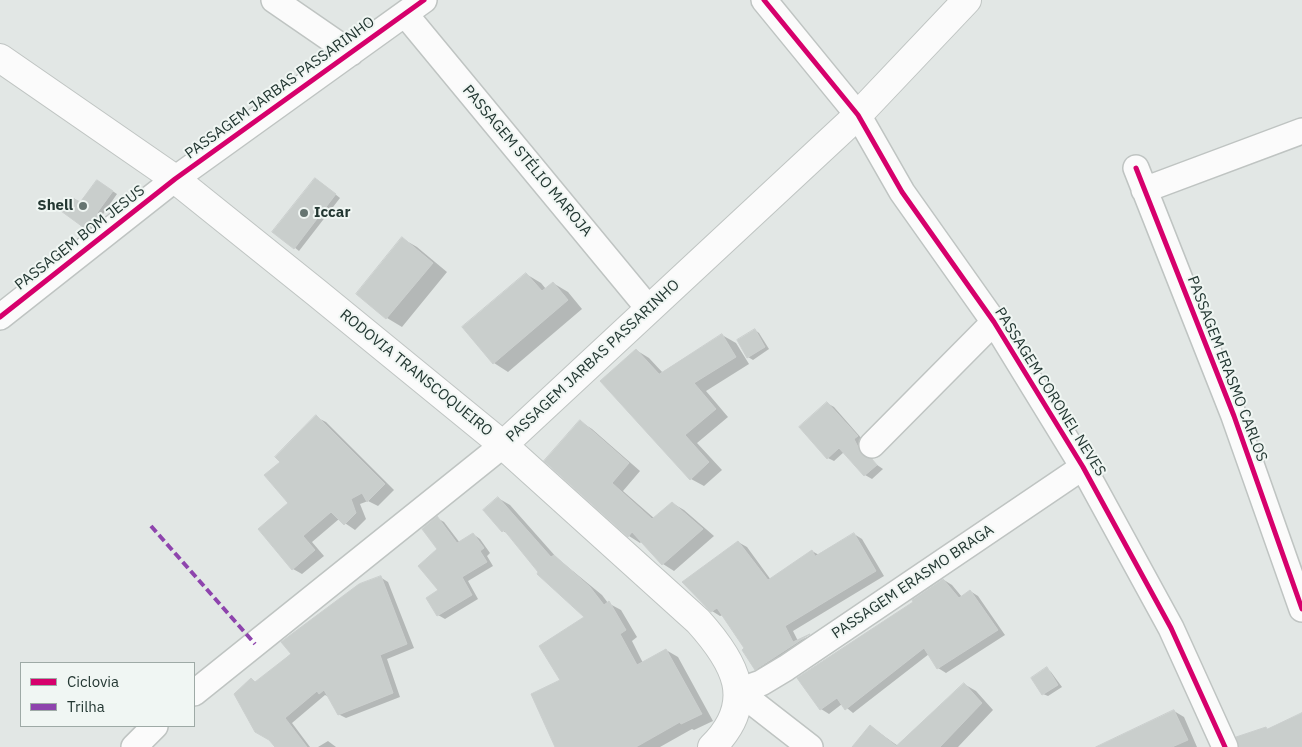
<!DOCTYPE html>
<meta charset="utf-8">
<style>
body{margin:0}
#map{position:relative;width:1302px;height:747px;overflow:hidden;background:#e2e7e5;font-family:"IBM Plex Sans",sans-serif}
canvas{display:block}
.legend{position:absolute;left:20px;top:662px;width:175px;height:65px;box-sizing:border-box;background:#f0f6f3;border:1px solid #9eaaa6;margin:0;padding:6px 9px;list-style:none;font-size:15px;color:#233732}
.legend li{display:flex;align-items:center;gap:10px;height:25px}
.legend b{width:25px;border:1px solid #9eaaa6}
</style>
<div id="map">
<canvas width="1302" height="747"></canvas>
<ul class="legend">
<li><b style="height:6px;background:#d6006c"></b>Ciclovia</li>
<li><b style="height:6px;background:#8e44ad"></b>Trilha</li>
</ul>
</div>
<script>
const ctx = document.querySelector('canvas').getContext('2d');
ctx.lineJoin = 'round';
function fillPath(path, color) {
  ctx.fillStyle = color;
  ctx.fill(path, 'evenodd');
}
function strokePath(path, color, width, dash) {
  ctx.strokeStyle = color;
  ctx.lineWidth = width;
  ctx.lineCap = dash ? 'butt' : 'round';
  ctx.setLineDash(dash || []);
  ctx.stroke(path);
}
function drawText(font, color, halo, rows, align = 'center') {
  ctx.font = font + ' "IBM Plex Sans",sans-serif';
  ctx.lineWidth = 4;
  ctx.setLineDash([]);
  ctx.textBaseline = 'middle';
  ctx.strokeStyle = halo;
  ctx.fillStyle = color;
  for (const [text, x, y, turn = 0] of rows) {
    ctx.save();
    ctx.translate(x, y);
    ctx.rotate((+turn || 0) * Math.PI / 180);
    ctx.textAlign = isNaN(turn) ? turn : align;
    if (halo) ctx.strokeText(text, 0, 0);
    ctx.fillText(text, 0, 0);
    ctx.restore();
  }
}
fillPath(new Path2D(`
 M320,182L340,198L299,251L274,231Z
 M102,184L117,194L101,217L107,220L92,232L87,229L80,203Z
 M403,239L417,247L447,272L402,327L387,318L357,294Z
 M526,274L541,283L546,289L553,283L568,292L582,309L508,372L494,363Z
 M755,330L759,333L769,349L753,360L748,357Z
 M722,335L736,343L749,364L706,391L728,417L697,443L722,470L704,486L691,479L636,350L649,358L663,373Z
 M827,403L834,407L863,440L860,443L867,458L883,469L872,479L865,475L844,452L834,461L828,458Z
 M316,417L326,422L394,490L378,506L368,501L360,504L366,519L355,530L339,519L312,542L324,556L302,574L293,569L289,504L282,462Z
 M581,422L592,429L640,471L623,491L655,519L672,503L684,510L714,536L674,571L663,564L642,541L640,543L629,536Z
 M498,498L510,505L557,558L602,595L608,603L621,610L637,637L632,641L643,663L666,650L678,657L713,721L694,730L692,729L660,747H557L562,681L586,617L540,572L509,534L503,531Z
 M437,518L444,522L460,543L473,534L480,539L490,553L487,556L493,566L468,581L478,599L445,619L438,615L440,591Z
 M854,534L862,539L884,576L793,631L798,641L810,636L817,640L764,674L756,669L746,648L723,615L720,616L712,611L684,582L738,542L747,547L771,580L812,551L819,555Z
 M380,577L388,582L414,648L387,659L400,697L346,718L338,714L329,697L325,695L292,723L310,747H276L251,679L257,683Z
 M944,580L952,585L962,597L970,591L978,596L1005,635L946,673L938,668L929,654L853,713L842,704L829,714L821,709L799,678L915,602Z
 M1047,669L1051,672L1062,687L1048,696L1043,694Z
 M964,684L976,691L993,710L958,747H864L870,726L898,746Z
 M1174,711L1184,717L1197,747H1102Z
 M328,741L336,747H318Z`), '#0003');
const building = new Path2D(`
 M315,178L336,194L294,249L272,232Z
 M97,180L113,191L97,213L103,217L87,230L61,211L71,197L80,202Z
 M402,237L433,263L386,319L356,294Z
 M526,273L542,291L553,282L568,300L493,364L462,327Z
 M755,329L765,347L747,358L737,340Z
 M722,334L736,357L694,383L716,409L685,435L709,462L690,480L600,381L636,349L659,374Z
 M827,402L858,436L854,439L862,455L872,459L877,465L864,476L839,448L827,459L799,427Z
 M316,415L385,484L367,502L362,493L351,499L356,513L344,525L331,512L303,536L315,550L292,570L258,529L288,503L264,475L280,462L275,457Z
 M580,420L629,463L612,483L652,519L672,502L703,529L662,565L632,532L628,537L544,461Z
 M498,497L551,557L554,555L590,587L604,605L609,601L626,630L620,634L637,665L666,649L702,714L681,724L680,722L636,747H555L531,694L560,680L539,646L584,617L537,574L538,572L504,530L502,532L483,510Z
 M437,516L457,543L473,533L484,548L480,551L487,562L462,577L472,595L437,616L426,598L438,590L418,566L437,549L422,529Z
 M854,533L876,571L785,626L793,642L810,634L755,670L742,650L744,648L717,608L711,612L682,582L738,541L768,580L812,550L815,556Z
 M381,576L407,644L380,655L393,693L338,715L324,690L319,694L317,691L285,718L307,747H275L269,740L255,732L234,694L251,678L255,682L291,654L281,642L359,584Z
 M943,579L959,598L970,590L998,630L937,669L924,648L845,710L837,698L820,710L797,678L913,602L912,600Z
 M1047,667L1058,685L1042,695L1031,678Z
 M964,683L982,703L940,747H852L870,725L896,746Z
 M1174,710L1188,740L1172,747H1096Z
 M1302,713V747H1239L1236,737L1266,727L1267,729Z`);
fillPath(building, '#c9cecc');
strokePath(building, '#cbcfce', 1);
const minor = new Path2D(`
 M274,0L351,53
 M764,0L858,115L902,192L994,322L1083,467L1171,628L1225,747
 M405,14L649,309
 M1136,168L1234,416L1302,609
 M1144,190L1302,131
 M0,317L175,179L424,0
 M872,445L994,322
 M738,691L761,683L786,668L1083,467
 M738,691L810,747
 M194,693L503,445
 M134,747L155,726`);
const secondary = new Path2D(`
 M0,58L175,179L317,293L503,445L698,621C735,662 758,702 712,747
 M503,445L858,115L967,0`);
strokePath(minor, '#bfc4c2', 28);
strokePath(secondary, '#bfc4c2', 30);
strokePath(minor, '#fbfbfb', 25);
strokePath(secondary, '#fbfbfb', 28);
strokePath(new Path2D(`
 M151,526L255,644`), '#8e44ad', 4, [8, 4]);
strokePath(new Path2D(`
 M764,0L858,115L902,192L994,322L1083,467L1171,628L1225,747
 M1136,168L1234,416L1302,609
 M0,317L175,179L424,0`), '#d6006c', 5);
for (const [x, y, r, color] of [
 [83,206,5,"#667571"],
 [304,213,5,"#667571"]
]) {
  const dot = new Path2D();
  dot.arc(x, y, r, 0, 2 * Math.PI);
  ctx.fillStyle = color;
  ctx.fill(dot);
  strokePath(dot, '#f0f6f3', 2);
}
drawText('15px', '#233732', '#f0f6f3', [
 ["PASSAGEM JARBAS PASSARINHO",280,88,-36],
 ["PASSAGEM STÉLIO MAROJA",527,161,50],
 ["PASSAGEM BOM JESUS",80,238,-38],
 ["PASSAGEM JARBAS PASSARINHO",593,361,-43],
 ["PASSAGEM ERASMO CARLOS",1227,369,69],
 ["RODOVIA TRANSCOQUEIRO",416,373,39],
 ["PASSAGEM CORONEL NEVES",1050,392,58],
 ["PASSAGEM ERASMO BRAGA",913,582,-34]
]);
drawText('bold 15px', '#233732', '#f0f6f3', [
 ["Shell",73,206],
 ["Iccar",314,213,"left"]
], 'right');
</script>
